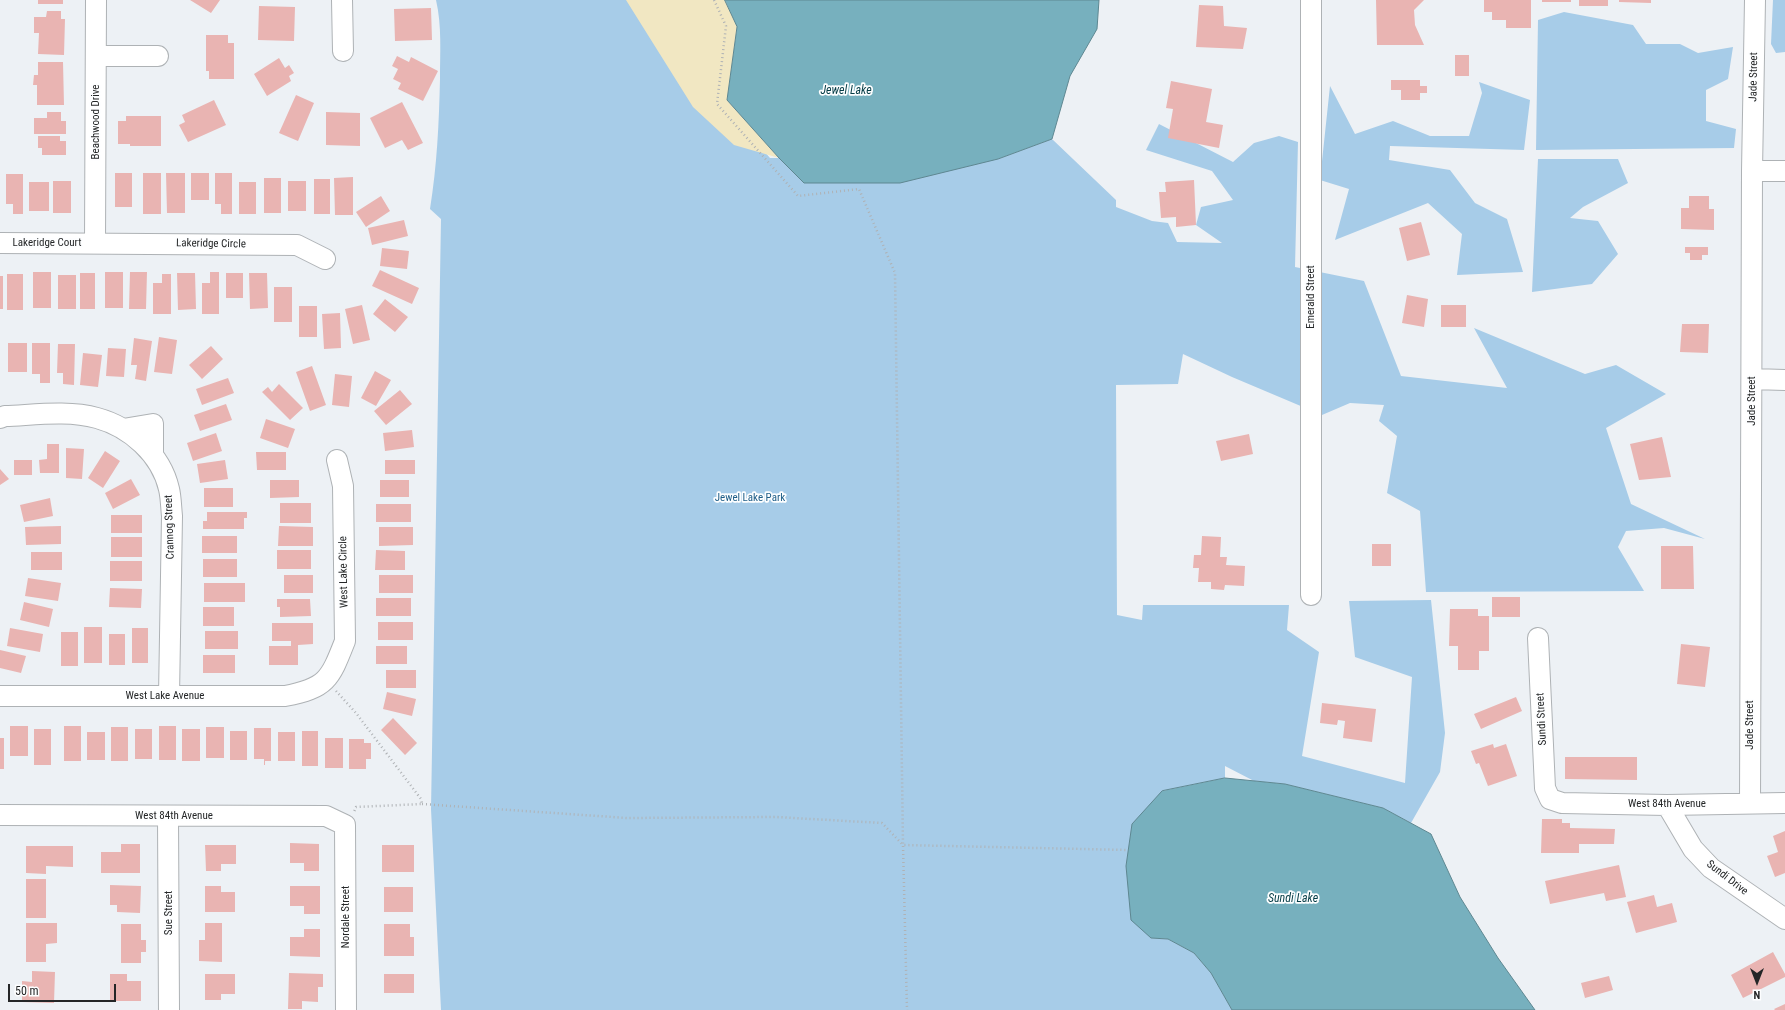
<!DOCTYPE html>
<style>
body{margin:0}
#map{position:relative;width:1785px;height:1010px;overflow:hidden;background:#edf1f5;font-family:"Roboto Condensed",sans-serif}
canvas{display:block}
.north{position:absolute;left:1737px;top:962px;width:40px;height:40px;-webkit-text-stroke:3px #fdfeff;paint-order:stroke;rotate:180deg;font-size:11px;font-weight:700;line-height:16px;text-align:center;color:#242627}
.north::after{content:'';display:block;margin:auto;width:14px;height:18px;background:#242627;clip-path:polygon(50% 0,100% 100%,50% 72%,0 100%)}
.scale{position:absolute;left:8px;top:984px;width:108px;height:18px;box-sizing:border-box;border:2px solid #242627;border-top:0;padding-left:5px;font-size:12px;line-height:14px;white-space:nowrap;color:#242627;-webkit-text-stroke:3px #fdfeff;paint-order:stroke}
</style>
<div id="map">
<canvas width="1785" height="1010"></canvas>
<div class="north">N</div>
<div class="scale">50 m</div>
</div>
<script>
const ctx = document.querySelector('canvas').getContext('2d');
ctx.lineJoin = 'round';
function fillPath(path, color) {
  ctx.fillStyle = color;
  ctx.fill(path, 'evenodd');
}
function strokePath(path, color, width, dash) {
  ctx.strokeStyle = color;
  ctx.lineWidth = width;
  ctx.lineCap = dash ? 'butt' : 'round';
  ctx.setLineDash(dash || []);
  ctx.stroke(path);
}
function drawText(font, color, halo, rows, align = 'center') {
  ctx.font = font + ' "Roboto Condensed",sans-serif';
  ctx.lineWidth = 3.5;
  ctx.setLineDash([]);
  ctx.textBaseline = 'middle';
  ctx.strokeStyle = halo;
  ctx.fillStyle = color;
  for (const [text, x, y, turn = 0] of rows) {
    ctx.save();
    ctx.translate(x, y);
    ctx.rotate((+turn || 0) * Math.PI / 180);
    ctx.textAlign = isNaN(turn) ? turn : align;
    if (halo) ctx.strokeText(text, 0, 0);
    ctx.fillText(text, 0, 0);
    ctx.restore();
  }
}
fillPath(new Path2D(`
 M436,0H719L721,101L770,158H779L804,183L998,159L1052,139L1116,200V207L1152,221L1168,223L1177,242L1222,243L1196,225L1201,207L1233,200L1212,171L1146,150L1159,124L1233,162L1254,143L1279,136L1298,142L1295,267L1364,281L1401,376L1507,388L1474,328L1585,374L1616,365L1666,394L1606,428L1631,504L1705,539L1664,528L1626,531L1618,547L1644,591L1426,592L1420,511L1387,493L1397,436L1379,421L1384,405L1350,403L1322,415L1232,377L1183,354L1178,384L1116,385L1117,615L1142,620L1143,605H1289L1287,630L1319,652L1302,756L1405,783L1412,677L1355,657L1349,601L1431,600L1445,733L1440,772L1411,823L1383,808L1285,784L1254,781L1225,766V778L1162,791L1151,938L1168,939L1194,953L1211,973L1232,1010H441L431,809L441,219L430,209C437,166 439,123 440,79C440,52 442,26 436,0Z
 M1773,0H1785V52L1776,53L1771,44Z
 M1564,12L1633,25L1646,44H1680L1698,53L1733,47L1728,79L1706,90V121L1736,129L1734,148L1536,150L1538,20Z
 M1479,82L1530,100L1524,150L1390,146L1389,160L1450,170L1475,203L1507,219L1523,272L1457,275L1462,234L1428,203L1335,240L1349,189L1320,180L1330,86L1355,134L1393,121L1430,136H1469L1482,93Z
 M1538,159H1618L1628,183L1583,207L1570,218L1598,221L1618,254L1592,284L1532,292Z`), '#a7cce8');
fillPath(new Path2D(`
 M626,0H725L737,27L727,100L779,158L734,145L693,107Z`), '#f1e7c2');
const water = new Path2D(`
 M725,0H1099L1097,29L1070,76L1052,139L998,159L900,183H804L779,158L727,100L737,27Z
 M1225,778L1285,784L1383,808L1431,834L1460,897L1498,958L1535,1010H1232L1211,973L1194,953L1168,939L1151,938L1131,920L1126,866L1132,824L1162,791Z`);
fillPath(water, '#77b0be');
strokePath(water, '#5e8791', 1);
fillPath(new Path2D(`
 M38,0H63V4H38Z
 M190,0H220L211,13Z
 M1376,0H1424L1414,10L1415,25L1424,45H1377Z
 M1484,0H1531V28H1506V20H1492V12H1484Z
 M1542,0H1571V2H1542Z
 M1579,0H1608V6H1579Z
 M1619,0H1651V3L1619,2Z
 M1199,5L1223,6L1224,26L1247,28L1243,49L1196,47Z
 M259,6L295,7L294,41L258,40Z
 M431,8L432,40L395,41L394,9Z
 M47,11H61V19H65L64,55L38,54L39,33H34V17H46Z
 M206,35H228V43H234V79H209V71H206Z
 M1455,55H1469V76H1455Z
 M397,56L409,62L411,57L438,71L423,101L398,89L401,83L393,79L398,69L392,66Z
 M279,58L285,68L289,65L294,73L289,76L291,81L267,96L254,74Z
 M38,62H63L64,105H37V85H33L34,75H38Z
 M1391,80H1420V86H1427V93H1420V100H1401V90H1391Z
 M1171,81L1212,89L1206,122L1223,125L1219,148L1168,138L1173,109L1166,108Z
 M296,95L314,103L298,141L279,133Z
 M214,100L226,125L188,142L179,125L185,122L182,115Z
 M402,102L423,143L408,150L402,140L385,148L370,118Z
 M47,112H61V121H66V134H34V118H47Z
 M326,112L360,113V146L326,145Z
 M126,116H161V146H130V144H118V121H126Z
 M38,136H60V141H66V155H42V148H38Z
 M115,173H132V207H115Z
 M143,173H161V214H143Z
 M166,173H185V213H167Z
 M191,173H209V200H191Z
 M215,173H232V214H221V204H215Z
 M6,174H23V214H13V204H6Z
 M353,177V215H335L334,178Z
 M264,178H281V213H264Z
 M314,179H330V214H314Z
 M1194,180L1196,225L1176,227V217L1161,218L1159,192H1166L1165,182Z
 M53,181H71V213H53Z
 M288,181H306V211H288Z
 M29,182H49V211H29Z
 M239,182H256V214H239Z
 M381,196L390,211L366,227L356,212Z
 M1689,196H1709V209H1714V230L1681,229V208H1689Z
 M404,220L408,236L372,245L368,228Z
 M1421,222L1430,255L1407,261L1399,228Z
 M1685,247H1708V255H1702V260H1690V253H1685Z
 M382,248L409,251L407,269L380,266Z
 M380,270L419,288L412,304L372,286Z
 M33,272H51V308H33Z
 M105,272H123V308H105Z
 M130,272H147L146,309H129Z
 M210,272H219V314H202V283H210Z
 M80,273H95V309H80Z
 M177,273H195L196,309L178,310Z
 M226,273H243V298H226Z
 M249,273H267L268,308L250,309Z
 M7,274H23V310H7Z
 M162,274H171V314H153V283H162Z
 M58,275H76V309H58Z
 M0,276H3V309H0Z
 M274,287H292V322H274Z
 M1407,295L1428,299L1424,327L1402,323Z
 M385,299L408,317L395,332L373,314Z
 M362,305L370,340L353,344L345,309Z
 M1441,305H1466V327H1441Z
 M299,306H317V337H299Z
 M340,313L341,348L324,349L322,314Z
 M1682,324H1709L1708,353L1680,352Z
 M159,337L177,340L172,374L154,372Z
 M134,338L152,341L146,381L135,379L137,365H131Z
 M8,343H27V372H8Z
 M32,343H50V383H40V374H32Z
 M58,344H75L74,385L63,384V373H57Z
 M211,346L223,359L202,379L189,365Z
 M108,348L126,349L124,377L106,376Z
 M83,353L102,355L98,387L80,385Z
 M312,366L326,405L310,411L296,372Z
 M375,371L391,380L376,406L361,398Z
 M335,374L352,376L349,407L332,405Z
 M228,378L234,393L202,405L196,389Z
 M279,384L303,408L290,420L262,392L268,387L272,392Z
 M400,390L412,404L386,425L374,411Z
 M226,404L232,420L200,431L194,415Z
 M266,419L295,429L288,448L260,438Z
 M412,430L414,447L385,451L383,433Z
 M216,433L222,451L193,461L187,443Z
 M1249,434L1253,454L1221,461L1216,441Z
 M1662,437L1671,477L1639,480L1630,444Z
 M47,444H59V473H40L39,460L47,459Z
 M66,448L84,449L82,479L66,478Z
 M105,451L120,461L103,488L88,478Z
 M256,452H286V470H257Z
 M14,460H32V475H14Z
 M225,460L228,479L200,483L197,464Z
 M385,460H415V474H385Z
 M0,469L9,479L0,485Z
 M131,479L140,495L113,509L105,493Z
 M270,480H299V497L270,498Z
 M380,480H409V497H380Z
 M204,488H233V507H204Z
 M50,498L53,516L24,522L20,505Z
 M280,503H311V523H280Z
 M376,504H411V522H376Z
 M207,512H247V518H244V529H203V521H207Z
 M111,515H142V533H111Z
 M61,526V544L26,545L25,527Z
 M279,526L313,527V546H278Z
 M379,527H413V545L379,546Z
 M202,536H237V553H202Z
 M1202,536L1221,537L1220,557H1227L1226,565L1245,566L1244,586L1225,585L1224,590L1211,589V582H1198L1199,568H1193L1194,555H1201Z
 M111,537H142V557H111Z
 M1372,544H1391V566H1372Z
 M1661,546H1693L1694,589H1661Z
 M277,550H311V569H277Z
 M376,550L405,551V570H375Z
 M31,552H62V570H31Z
 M203,559H237V577H203Z
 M110,561H142V581H110Z
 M284,575H313V593H284Z
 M379,575H413V593H379Z
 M28,578L61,583L58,601L25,596Z
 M204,583H245V602H204Z
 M110,588L142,589L141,608L109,607Z
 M1492,597H1520V617H1492Z
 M376,598H411V616H376Z
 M277,599H310L311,616L280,617V607H277Z
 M24,602L53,609L49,627L20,620Z
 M203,607H234V626H203Z
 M1450,609H1478V616H1489V651H1479V670H1458V646H1449Z
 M378,622H413V640H378Z
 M272,623H313V644L298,645V665H269V646H291V641H272Z
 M84,627H102V663H84Z
 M10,628L43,634L40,652L7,646Z
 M132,628H148V663H132Z
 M205,631H238V649H205Z
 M61,632H78V666H61Z
 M109,634H125V665H109Z
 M1681,644L1710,647L1705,687L1677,684Z
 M376,646H407V664H376Z
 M0,650L26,656L21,673L0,668Z
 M203,655H235V673H203Z
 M386,670H416V688H386Z
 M387,692L416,699L412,716L383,709Z
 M1516,697L1522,711L1481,729L1474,714Z
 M1322,703L1376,709L1372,742L1343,738L1345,721L1338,720L1337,725L1320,723Z
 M393,718L417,743L405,755L381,730Z
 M10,726H28V756H10Z
 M64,726H81V761H64Z
 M159,726H176V760H159Z
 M111,727H128V761H111Z
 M206,727H224V758H206Z
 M254,728H271V761H265V765H264V759H254Z
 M34,729H51V765H34Z
 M135,729H152V759H135Z
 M182,729H200V761H182Z
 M230,731H247V760H230Z
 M302,731H318V766H302Z
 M87,732H105V760H87Z
 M278,732H295V761H278Z
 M0,738H4V769H0Z
 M325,738H343V768H325Z
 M349,739H364V743H371V759H366V769H349Z
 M1493,744L1494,748L1506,744L1517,776L1488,786L1479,763L1476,764L1471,751Z
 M1565,757H1637V780L1565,779Z
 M1542,819H1562V823H1570V828L1615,829L1614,844H1579V853H1541Z
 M1785,831V873L1775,877L1767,856L1778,852L1773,836Z
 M290,843L319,844V871H304V863H290Z
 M121,844H140V873H101V852H121Z
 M205,845H236V864H221V871H206Z
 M382,845H414V872H382Z
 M26,846H73V867L46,866V874L26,873Z
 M1619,865L1626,897L1606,901L1604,893L1550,904L1545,881Z
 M26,879H46V918H26Z
 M110,885L141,886L140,913L117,912V905H110Z
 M205,886H221V892H235V912H205Z
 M290,886H320V914H304V906H290Z
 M384,887H413V912H384Z
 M1654,895L1657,907L1672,903L1677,922L1636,933L1627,902Z
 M26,923H57V943L46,944V962H26Z
 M205,923H222V962L199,961V940H205Z
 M121,924H141V940H146V952H141V963H121Z
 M384,924H410V937H414V956H384Z
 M304,929H320V957L290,956V937H304Z
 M1773,952L1785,974V977L1743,998L1731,975Z
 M32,971L55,972L54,1003L22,1002V981L32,982Z
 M289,973L323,974V987H318V1002L302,1001V1009H288Z
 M110,974H127V981H141V1001H110Z
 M205,974H235V994H221V1000H205Z
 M384,974H414V993H384Z
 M1609,976L1613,990L1585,998L1581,983Z
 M1785,1004V1010H1775L1774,1009Z`), '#e9b4b2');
const minor = new Path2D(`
 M342,0L343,51
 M1311,0V595
 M96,56H158
 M1752,171H1785
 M0,243L297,245L325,259
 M95,243L96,0
 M1752,379L1785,380
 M0,418L5,416C34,415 68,410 97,418C130,427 161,454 169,489C171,497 171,507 172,516L169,696
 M123,429L153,424V455
 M1538,638L1545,788L1550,799L1562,803L1667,805L1785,803
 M0,696H285C327,688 330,679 345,641L343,486L337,460
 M1750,803L1752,171L1755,0
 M1667,805L1693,849L1711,868L1785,919
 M0,815L326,816L345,825L346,1010
 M168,817L169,1010`);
strokePath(minor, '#aeb2b5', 22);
strokePath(new Path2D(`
 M714,0L726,26L717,104L798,196L859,189L895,273L903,845L1128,850
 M336,691L356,713L421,799L422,804L356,807L354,812
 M422,804L627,818L776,817L882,823L903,845L907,1010`), '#afb2b5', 2.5, [1, 3]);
strokePath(minor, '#fff', 20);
drawText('11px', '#242627', '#fdfeff', [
 ["Jade Street",1754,77,-89],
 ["Beachwood Drive",96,122,-90],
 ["Lakeridge Court",47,243],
 ["Lakeridge Circle",211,244,1],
 ["Emerald Street",1311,297,-90],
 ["Jade Street",1752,401,-90],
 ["Crannog Street",170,527,-92],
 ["West Lake Circle",344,572,-91],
 ["West Lake Avenue",165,696],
 ["Sundi Street",1542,719,-93],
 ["Jade Street",1750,725,-90],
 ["West 84th Avenue",1667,804],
 ["West 84th Avenue",174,816],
 ["Sundi Drive",1727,878,38],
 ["Sue Street",169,913,-90],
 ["Nordale Street",346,917,-90]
]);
drawText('11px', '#1e5d87', '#fdfeff', [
 ["Jewel Lake Park",750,498]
]);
drawText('italic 12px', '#053c46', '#fdfeff', [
 ["Jewel Lake",846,91],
 ["Sundi Lake",1293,899]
]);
</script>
